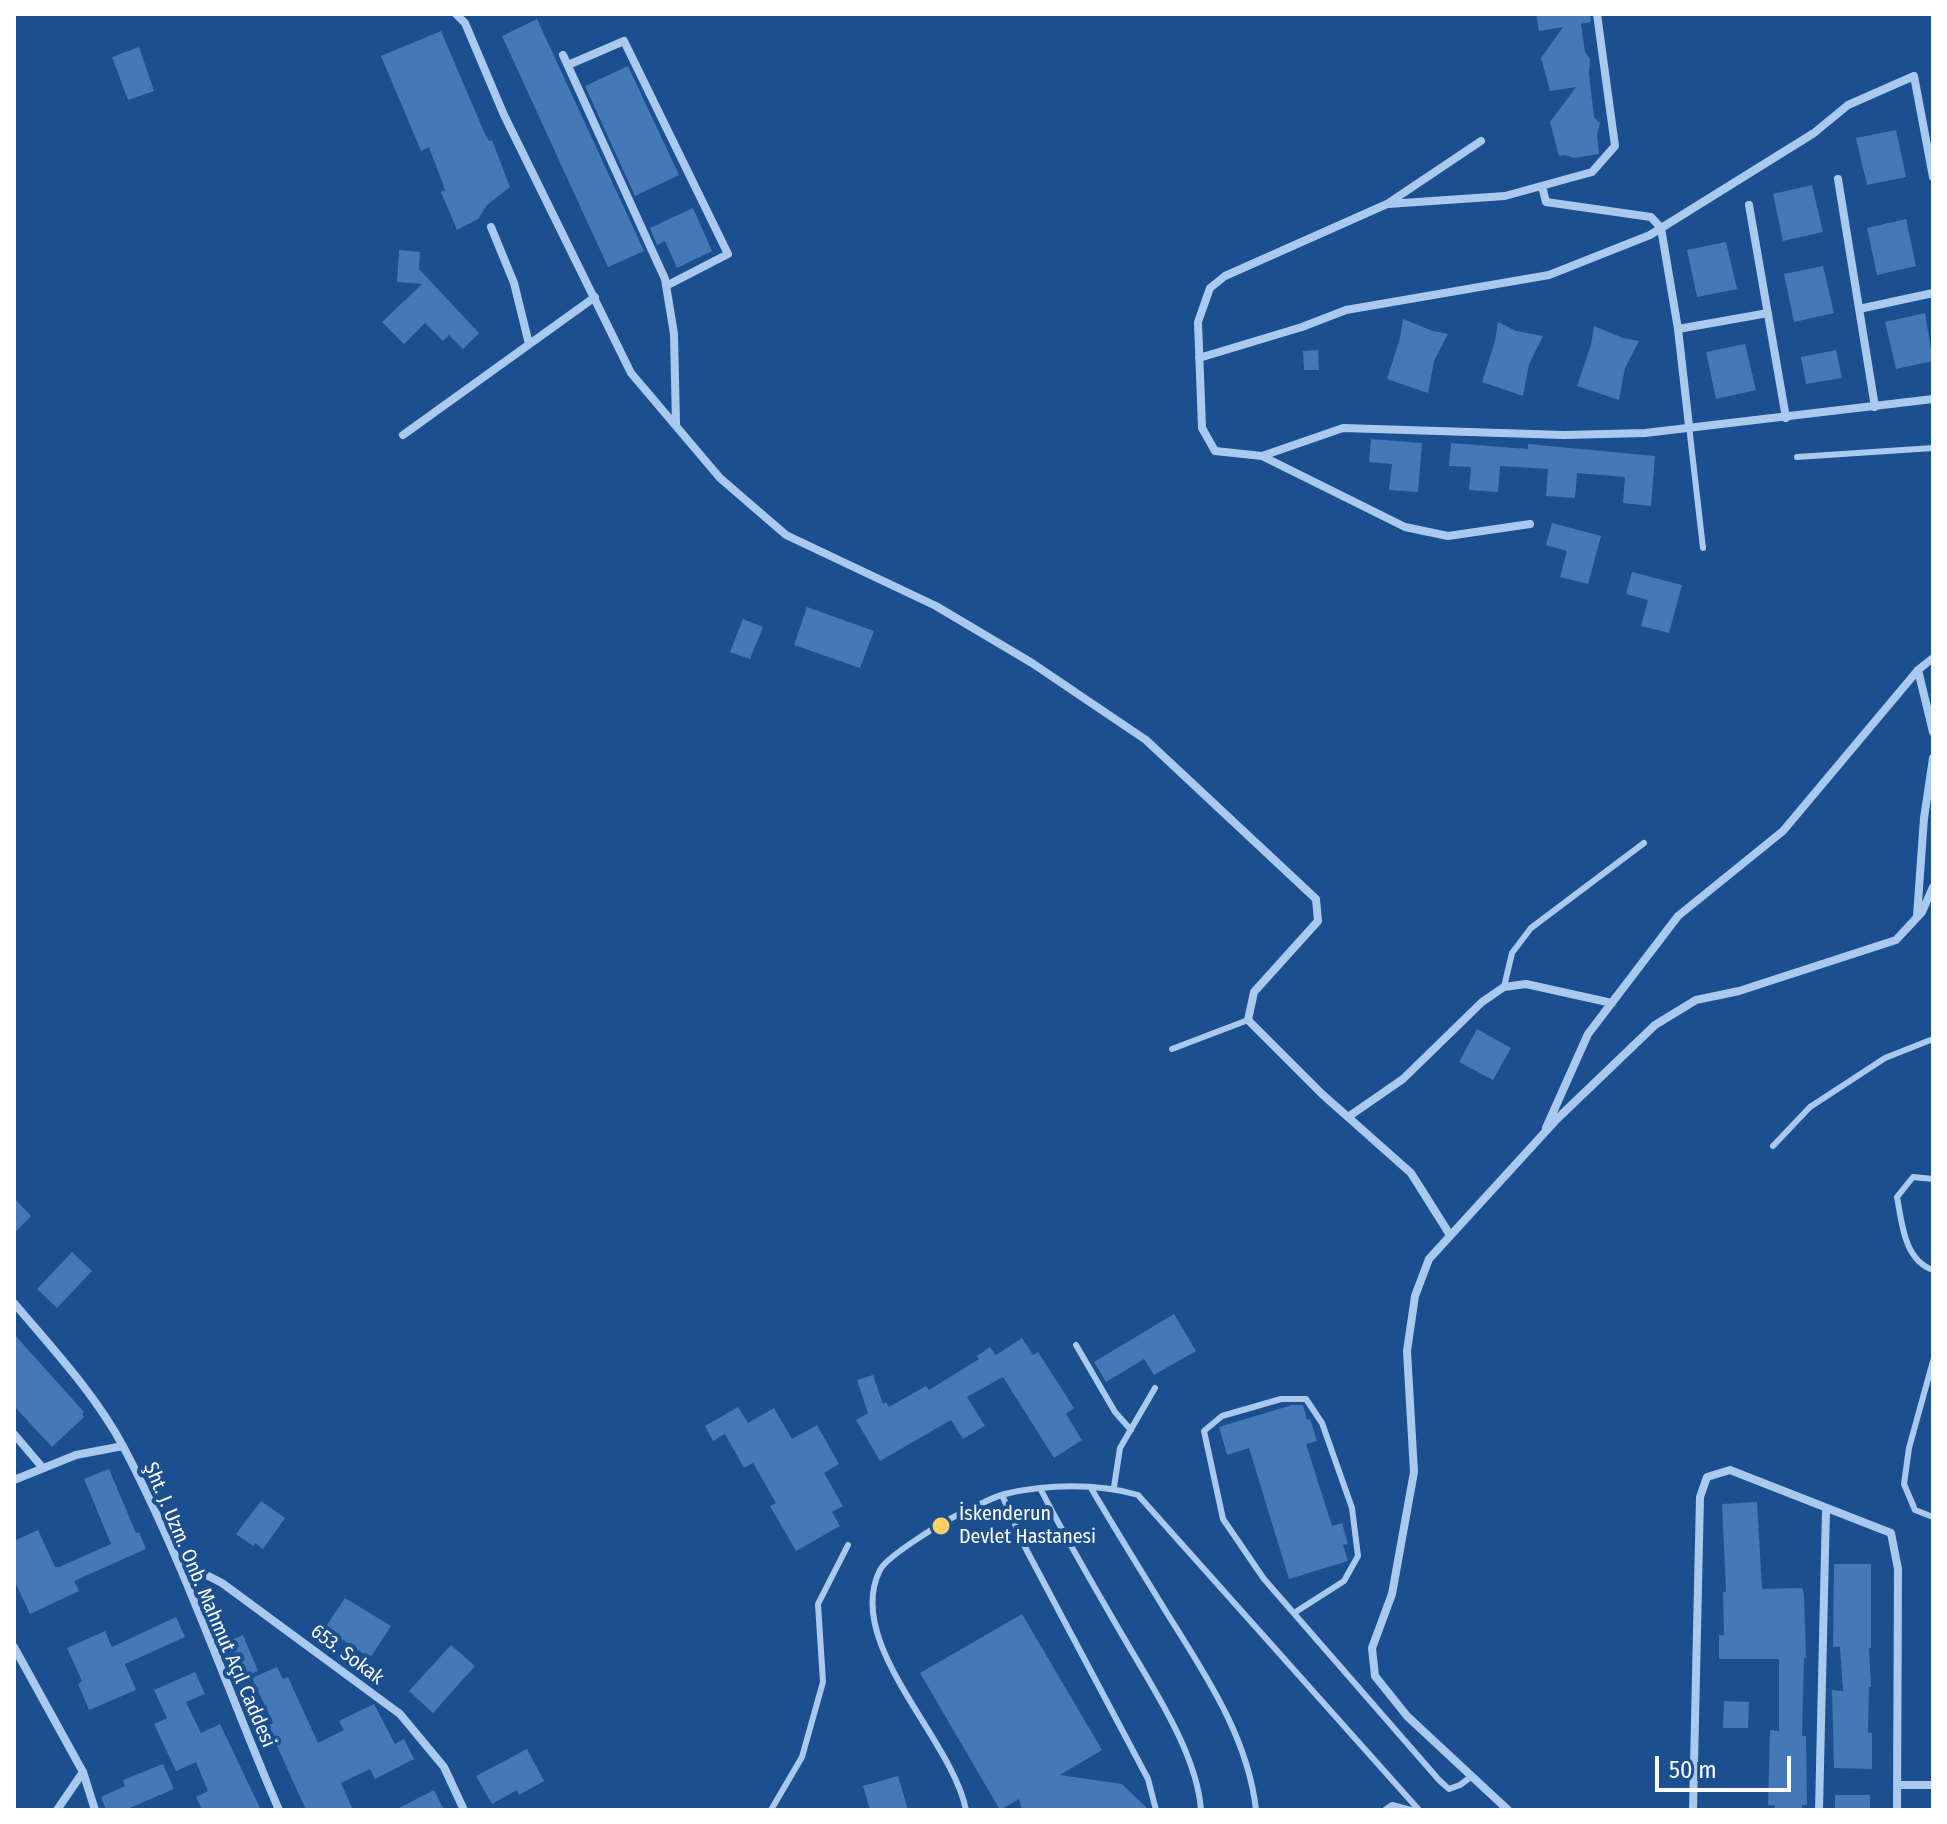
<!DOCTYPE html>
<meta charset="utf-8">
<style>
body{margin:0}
#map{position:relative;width:1947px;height:1824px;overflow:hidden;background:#1b4f8f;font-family:"Fira Sans Condensed",sans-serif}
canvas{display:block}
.frame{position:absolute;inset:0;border:16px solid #fff;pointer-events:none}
.scale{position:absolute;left:1655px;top:1756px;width:136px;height:36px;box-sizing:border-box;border:4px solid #fff;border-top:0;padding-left:10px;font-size:24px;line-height:28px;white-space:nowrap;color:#fff;-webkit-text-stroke:6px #1b4f8f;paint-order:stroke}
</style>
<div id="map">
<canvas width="1947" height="1824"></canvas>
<div class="frame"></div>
<div class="scale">50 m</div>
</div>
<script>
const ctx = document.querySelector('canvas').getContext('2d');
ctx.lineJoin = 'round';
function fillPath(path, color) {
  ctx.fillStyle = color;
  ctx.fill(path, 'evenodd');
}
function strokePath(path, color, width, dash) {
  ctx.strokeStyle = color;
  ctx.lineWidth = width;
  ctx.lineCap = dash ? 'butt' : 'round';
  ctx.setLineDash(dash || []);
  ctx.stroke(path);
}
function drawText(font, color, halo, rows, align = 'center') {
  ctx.font = font + ' "Fira Sans Condensed",sans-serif';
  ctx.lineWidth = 8;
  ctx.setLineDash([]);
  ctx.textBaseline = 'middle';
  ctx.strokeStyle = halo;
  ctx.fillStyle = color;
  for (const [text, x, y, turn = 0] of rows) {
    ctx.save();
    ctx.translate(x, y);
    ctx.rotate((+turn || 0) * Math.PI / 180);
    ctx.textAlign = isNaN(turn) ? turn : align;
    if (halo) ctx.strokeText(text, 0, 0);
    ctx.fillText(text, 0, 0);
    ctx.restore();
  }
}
fillPath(new Path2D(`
 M1536,14H1590L1591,22L1581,24L1585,52L1590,59L1589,74L1594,117L1600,123L1597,135L1599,154L1574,158L1565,155L1559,156L1550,122L1576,87L1550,91L1541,58L1563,27L1539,31Z
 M537,19L644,251L608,267L502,36Z
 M441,31L485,134L489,141L492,140L510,187L487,205L478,219L457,230L441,192L445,190L429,147L421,151L381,56Z
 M139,47L154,91L128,100L112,57Z
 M628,66L679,175L635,196L585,86Z
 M1896,130L1906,177L1867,185L1856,138Z
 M1812,185L1823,232L1783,241L1773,194Z
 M693,208L712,251L677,268L665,241L657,245L650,228Z
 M1906,219L1916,266L1877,275L1867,228Z
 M1726,242L1737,289L1697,297L1687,250Z
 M399,250L420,252L419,269L479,333L463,349L449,335L443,341L425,323L404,344L382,322L422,284L397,282Z
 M1823,266L1834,313L1794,322L1784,274Z
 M1925,313L1933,361L1896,369L1885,322Z
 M1403,319L1433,331L1448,334L1434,361L1428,393L1387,379L1400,338Z
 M1498,322L1516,331L1543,336L1529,364L1523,396L1482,382L1495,341Z
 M1594,326L1623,338L1639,341L1625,368L1619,400L1577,386L1591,345Z
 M1745,344L1756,390L1716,399L1706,352Z
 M1318,350L1319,370H1304L1303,351Z
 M1836,350L1842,378L1806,384L1801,357Z
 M1371,439L1422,443L1418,492L1389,490L1392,464L1369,462Z
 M1451,443L1528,449V444L1655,456L1651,506L1623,503L1625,477L1577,473L1575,498L1546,496L1548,469L1500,466L1498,492L1469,490L1471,467L1449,466Z
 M1552,523L1601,536L1588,584L1560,577L1567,551L1546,545Z
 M1632,572L1682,585L1669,633L1641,626L1648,600L1626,594Z
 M807,607L874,631L860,668L794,645Z
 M743,619L763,627L750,659L730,652Z
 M1477,1029L1511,1048L1493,1080L1459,1062Z
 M14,1198L31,1216L14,1233Z
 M72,1252L92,1271L57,1308L37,1289Z
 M1174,1314L1196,1351L1154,1375L1144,1359L1106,1382L1094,1362Z
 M14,1334L84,1412L82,1414L84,1417L52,1447L14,1406Z
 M1022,1338L1033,1355L1038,1352L1074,1408L1066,1414L1082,1440L1054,1458L1003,1377L967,1397L985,1426L963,1439L951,1420L880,1461L856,1420L868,1413L857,1380L873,1375L883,1404L886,1402L889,1407L926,1386L929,1390L979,1359L977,1356L990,1347L996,1355Z
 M1292,1405H1303L1307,1420L1310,1419L1317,1441L1306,1444L1332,1526L1342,1523L1348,1544L1343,1545L1348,1561L1289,1579L1249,1448L1227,1455L1219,1427Z
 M738,1407L748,1423L774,1408L792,1439L817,1425L839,1464L824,1473L843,1506L832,1512L840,1526L796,1551L770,1506L776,1503L753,1463L744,1468L725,1434L713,1441L705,1426Z
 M109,1469L136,1533L139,1532L146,1549L74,1581L79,1591L30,1614L14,1580V1541L38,1530L55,1567H59L111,1544L84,1479Z
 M261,1501L285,1518L263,1549L255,1543L253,1546L236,1534Z
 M1757,1502L1762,1589L1802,1588L1804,1595L1806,1658H1804L1802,1736H1806L1807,1805H1802V1810H1774L1775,1805H1768L1770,1730L1779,1731V1659H1719V1635H1724L1723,1592H1726L1722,1504Z
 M1834,1564H1871V1648H1869L1871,1687H1869L1868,1733H1872V1769L1834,1768L1832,1690L1843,1691L1840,1647H1833Z
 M345,1598L391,1626L370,1658L325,1628Z
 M1022,1614L1102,1750L1060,1775L1122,1784L1149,1810H1022L1019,1799L1000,1810L920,1673Z
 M176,1617L185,1637L125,1664L136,1690L89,1710L78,1684L82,1681L67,1648L105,1631L112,1647Z
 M243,1635L258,1671L241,1678L226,1642Z
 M451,1645L475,1666L433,1713L409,1691Z
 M277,1667L283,1679L288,1677L318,1743L344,1730L339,1721L374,1704L395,1744L404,1739L414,1759L375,1779L370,1769L341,1783L353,1810H306L268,1726L273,1723L252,1678Z
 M195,1672L205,1694L186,1702L201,1733L220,1724L261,1810H202L196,1797L208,1791L196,1762L176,1771L154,1724L167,1718L154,1690Z
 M1724,1701L1749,1702L1748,1728H1723Z
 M527,1749L544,1781L519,1795L517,1790L492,1804L476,1776Z
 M163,1764L174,1789L125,1810H106L101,1797L125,1786L123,1780Z
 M898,1776L908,1810H870L863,1786Z
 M434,1790L444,1810H395Z
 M1835,1795H1870V1810H1835Z`), '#4478b7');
strokePath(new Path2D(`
 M1689,426L1703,548
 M1797,457L1933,448
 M1504,987L1512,953L1531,928L1644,843
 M1172,1049L1248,1020
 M1773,1146L1810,1107L1885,1058L1933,1039
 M1933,1179L1913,1177L1897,1197C1902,1223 1904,1260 1933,1270
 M1076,1345L1115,1412L1131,1430
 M1933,1361L1909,1448L1904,1484L1915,1510L1933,1517
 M1114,1487L1120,1448L1155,1388
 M1040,1488C1066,1539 1095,1588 1124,1638C1152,1687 1197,1753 1201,1810
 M1091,1488C1115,1529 1140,1569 1165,1610C1203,1671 1248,1736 1256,1810
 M1002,1495L1026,1549L1148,1779L1156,1810
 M1294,1613L1344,1581L1358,1556L1352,1508L1322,1423L1306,1399H1281L1222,1416L1204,1431L1223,1519L1264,1579L1439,1780L1449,1789L1460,1785L1472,1776
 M771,1810L802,1757L823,1682L818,1604L848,1545
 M966,1810C952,1738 843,1643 880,1570C887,1556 944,1521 960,1514C974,1508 989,1498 1005,1494C1046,1484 1098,1483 1138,1495L1419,1810
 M1385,1810L1392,1805L1411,1810`), '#a9c9ee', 6);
strokePath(new Path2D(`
 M456,14L465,23L504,115L631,373L720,478L786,535L936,606L1032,663L1146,740L1316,899L1318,921L1254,992L1248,1020L1322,1094L1411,1173L1450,1235
 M563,55L665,279L674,334L676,424
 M568,65L624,41L728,254L666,286
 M1481,141L1387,204L1225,276L1210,288L1198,322L1202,428L1215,451L1262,456L1405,527L1448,536L1530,524
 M1838,179L1875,407
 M1542,186L1546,202L1651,217L1661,228L1678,329L1689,426
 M1388,204L1505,196L1592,172L1615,146L1597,14
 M1749,205L1786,418
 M491,227L514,283L529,344
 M1859,309L1933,293
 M1678,329L1768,313
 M1199,358L1302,327L1346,310L1549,275L1650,235L1814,133L1848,105L1914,76L1933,177
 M403,435L595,297
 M1262,456L1343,428L1564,435L1645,433L1933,399
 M1918,670L1933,732
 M1917,916L1924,818L1933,758
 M1348,1117L1403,1079L1482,1002L1504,987L1526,984L1612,1003
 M1546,1128L1588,1034L1678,916L1783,831L1918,670L1933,658
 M14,1303C53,1349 96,1395 124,1448C185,1564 227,1690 279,1810
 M14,1434L42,1467
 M14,1480L76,1455L123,1446
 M177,1560L222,1583L400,1714L444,1767L464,1810
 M14,1647L83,1772L95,1810
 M1897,1785H1933
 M57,1810L83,1772
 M1508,1810L1407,1716L1375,1676L1372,1648L1392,1594L1414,1472L1407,1351L1415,1296L1429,1259L1557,1119L1655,1025L1696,1000L1739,991L1896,940L1922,912L1933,887
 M1693,1810L1700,1497L1707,1477L1730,1470L1891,1533L1898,1569L1897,1810
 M1819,1810L1826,1509`), '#a9c9ee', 8);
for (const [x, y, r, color] of [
 [941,1526,10,"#ffd166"]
]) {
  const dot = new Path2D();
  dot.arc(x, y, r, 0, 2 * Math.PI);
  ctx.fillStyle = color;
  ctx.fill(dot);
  strokePath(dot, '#1b4f8f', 3);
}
drawText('20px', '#fff', '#1b4f8f', [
 ["İskenderun",959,1514],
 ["Devlet Hastanesi",959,1537]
], 'left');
drawText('20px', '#fff', '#1b4f8f', [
 ["Şht. J. Uzm. Onb. Mahmut Açıl Caddesi",209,1605,67],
 ["653. Sokak",347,1655,37]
]);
</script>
